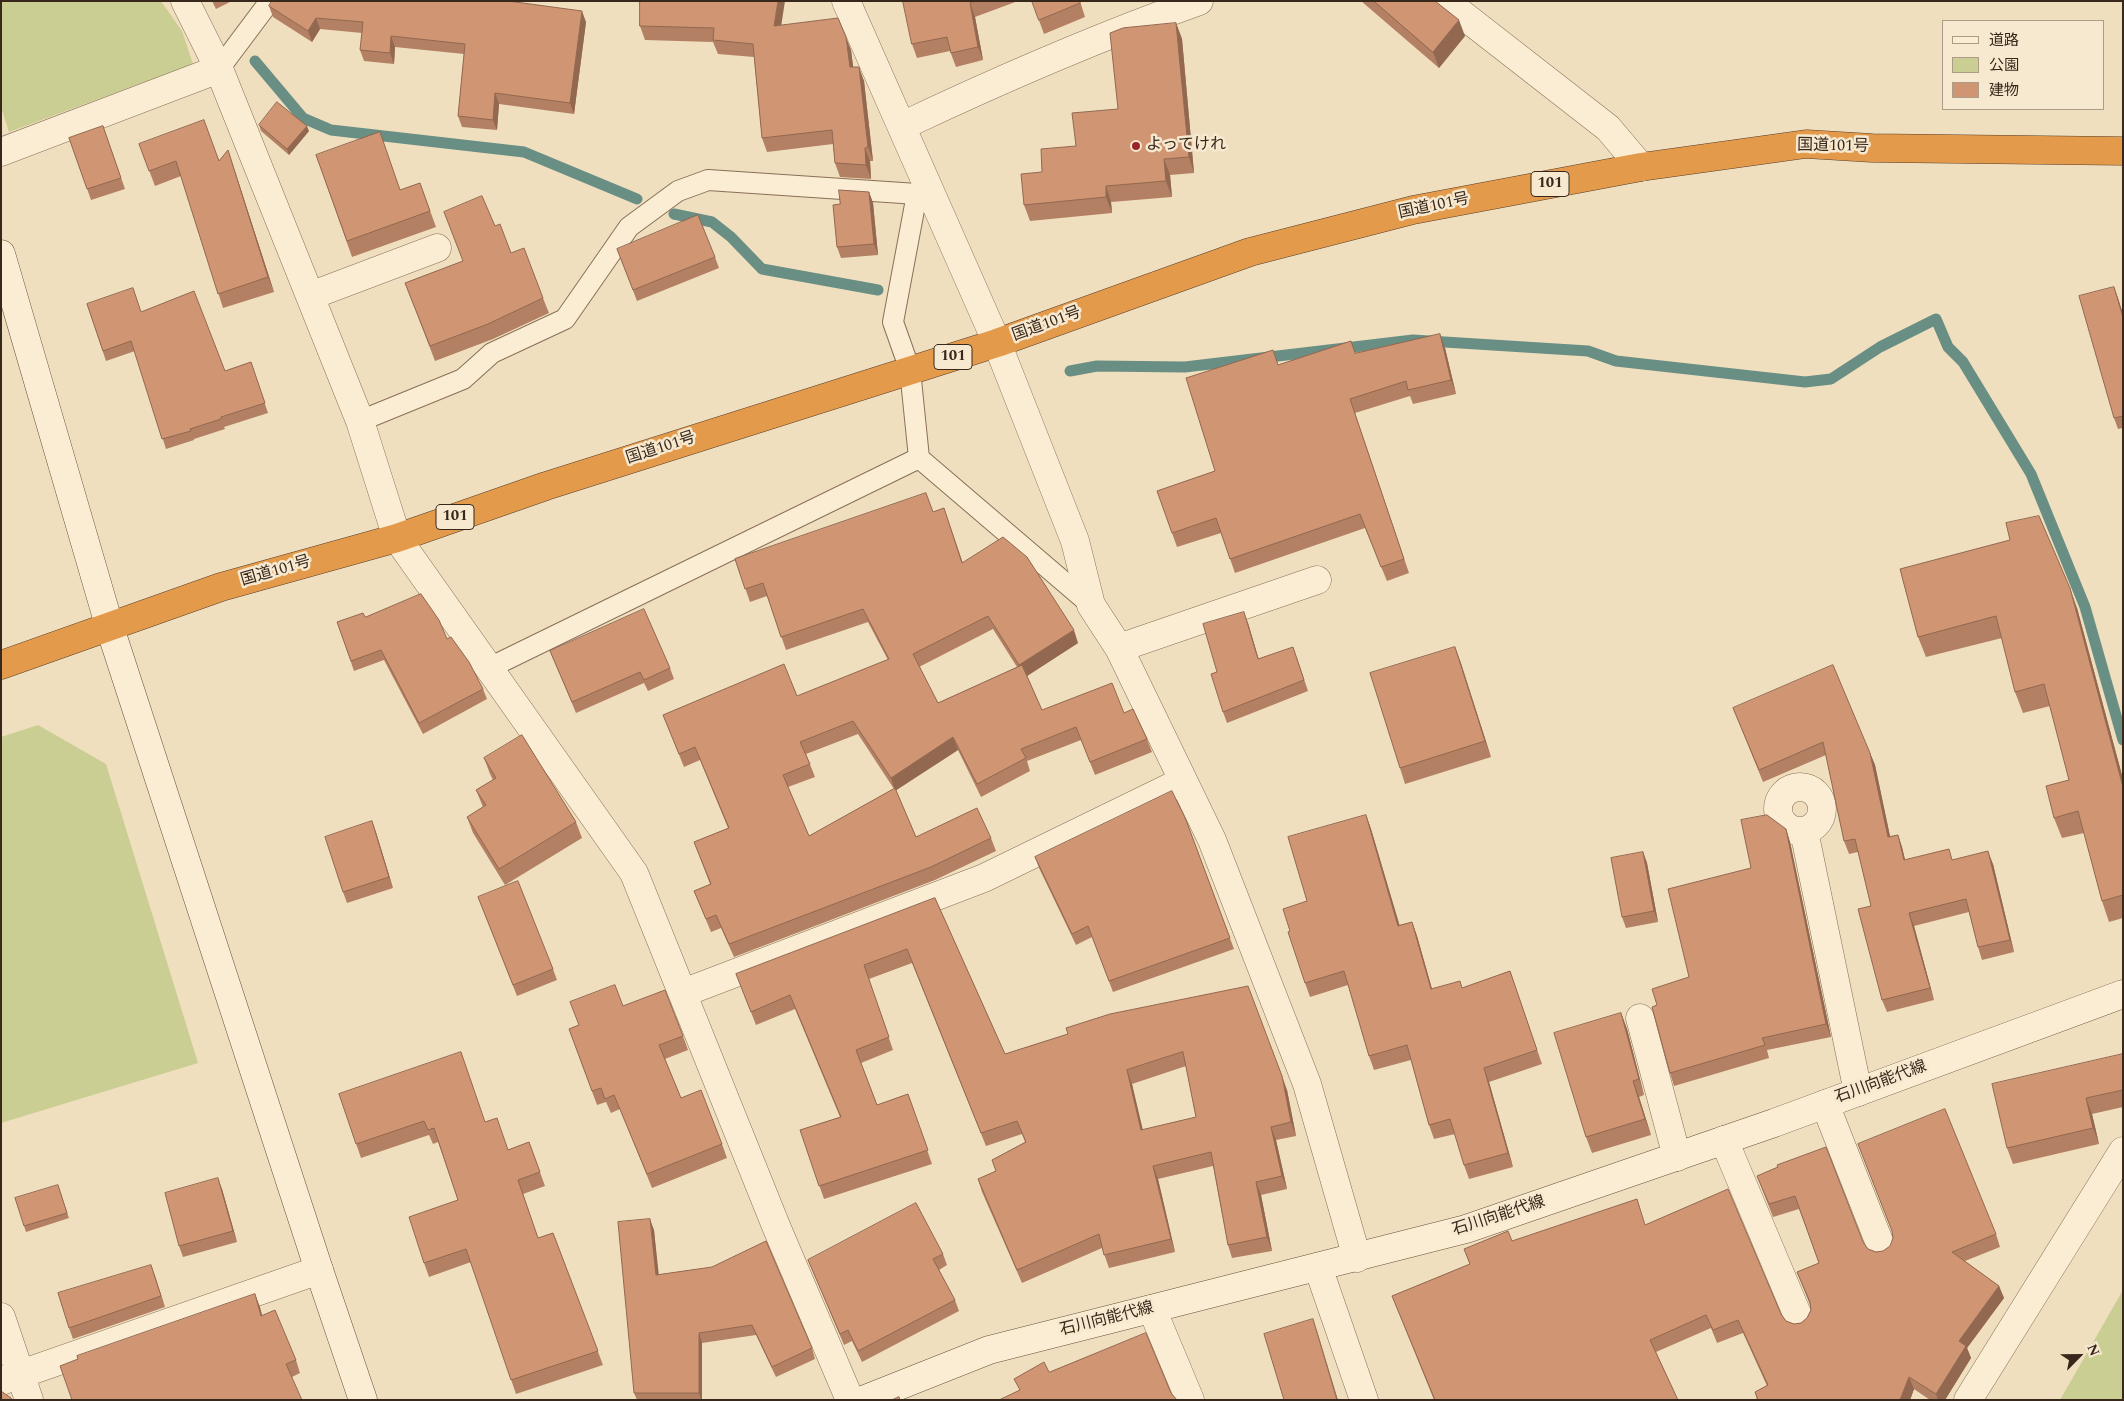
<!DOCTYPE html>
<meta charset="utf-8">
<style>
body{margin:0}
#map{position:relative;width:2124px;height:1401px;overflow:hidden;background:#f0dfbf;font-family:Spectral,"Noto Sans JP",serif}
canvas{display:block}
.frame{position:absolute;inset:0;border:2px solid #38281c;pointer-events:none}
.legend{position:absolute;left:1942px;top:20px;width:162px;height:90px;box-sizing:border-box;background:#f7e9cf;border:1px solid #ab9c87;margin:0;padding:6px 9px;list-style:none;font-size:15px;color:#38281c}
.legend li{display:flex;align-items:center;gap:10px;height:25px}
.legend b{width:25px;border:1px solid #ab9c87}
.north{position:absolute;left:2054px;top:1331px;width:50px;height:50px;-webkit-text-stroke:4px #f7e9cf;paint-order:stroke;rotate:67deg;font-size:14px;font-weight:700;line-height:20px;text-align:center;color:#38281c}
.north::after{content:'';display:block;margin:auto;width:18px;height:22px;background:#38281c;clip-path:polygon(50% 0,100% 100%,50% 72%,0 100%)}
</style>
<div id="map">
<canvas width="2124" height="1401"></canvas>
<div class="frame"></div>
<ul class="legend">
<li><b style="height:6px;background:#faedd3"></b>道路</li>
<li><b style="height:14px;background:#cace93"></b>公園</li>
<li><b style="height:14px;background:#d09573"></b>建物</li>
</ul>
<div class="north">N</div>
</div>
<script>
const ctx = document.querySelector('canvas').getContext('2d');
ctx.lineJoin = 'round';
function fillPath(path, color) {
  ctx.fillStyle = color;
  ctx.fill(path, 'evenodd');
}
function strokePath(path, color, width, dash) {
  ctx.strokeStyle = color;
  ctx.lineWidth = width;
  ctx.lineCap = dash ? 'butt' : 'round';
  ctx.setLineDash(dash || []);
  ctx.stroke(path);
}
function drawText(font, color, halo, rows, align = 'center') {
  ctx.font = font + ' Spectral,"Noto Sans JP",serif';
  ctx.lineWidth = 5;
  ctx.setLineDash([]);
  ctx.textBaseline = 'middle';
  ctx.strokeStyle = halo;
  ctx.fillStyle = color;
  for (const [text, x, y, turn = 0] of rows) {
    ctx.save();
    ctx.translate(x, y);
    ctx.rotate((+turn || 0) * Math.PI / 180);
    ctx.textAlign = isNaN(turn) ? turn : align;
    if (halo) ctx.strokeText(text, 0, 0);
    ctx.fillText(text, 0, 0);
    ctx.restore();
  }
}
fillPath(new Path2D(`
 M1,1H161L182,31L193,64L9,132L1,107Z
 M38,725L106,764L198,1063L1,1123V737Z
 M2123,1290V1400H2060Z`), '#cace93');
strokePath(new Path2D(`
 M255,61L303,118L331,130L524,152L637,199
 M674,214L712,222L731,237L762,269L878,290
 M1070,371L1097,366L1185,367L1413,340L1588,351L1616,361L1805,382L1831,379L1880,347L1936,319L1948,347L1963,362L2031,474L2085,607L2123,740`), '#698f84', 11);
const lane = new Path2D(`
 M219,69L270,1
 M917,194L893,322L910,370L919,458L1091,605
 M360,421L463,379L492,353L565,319L629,227L678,191L708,180L932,195
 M489,668L919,458`);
const street = new Path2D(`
 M185,1L219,69L360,421L397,538L634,873L776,1226L850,1400
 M846,1L997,343L1075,541L1091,605L1119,648L1212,840L1307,1084L1357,1258
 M1445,1L1608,128L1641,167
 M902,126C999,80 1098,37 1199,1
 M1,152L219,69
 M310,296L437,248
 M1119,648L1317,580
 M1778 809a22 22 0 1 1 44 0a22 22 0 1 1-44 0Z
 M1804,831L1858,1092
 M683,993L984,878L1183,781
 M1640,1018L1677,1157
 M1825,1104L1882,1249
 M1724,1140L1800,1321
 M1318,1267L1364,1400
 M1152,1309L1190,1400
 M1,1317L29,1400
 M1,1381L319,1270
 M1968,1400L2123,1151`);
const secondary = new Path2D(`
 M1,254L110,628L319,1270L363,1400
 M863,1400L989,1350L1466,1229L1774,1123L2123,994`);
const highway = new Path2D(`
 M1,665L221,587L397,538L546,486L997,343L1250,252L1413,210L1641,167L1806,144L1872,148L2123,151`);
strokePath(lane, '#896f57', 22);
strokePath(street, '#896f57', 29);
strokePath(secondary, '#6b503a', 29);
strokePath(highway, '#563e2b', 29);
strokePath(lane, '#faedd3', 20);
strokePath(street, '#faedd3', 28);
strokePath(secondary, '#faedd3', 28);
strokePath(highway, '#e49a4b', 28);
fillPath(new Path2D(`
 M212,1H232L216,9Z
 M903,1H1018L975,17L983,60L956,67L950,51L917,58L912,44Z
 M1032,1H1080L1085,17L1044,34Z
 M1361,1H1435L1465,36L1439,68Z
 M269,6L586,22L574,114L499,104L497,130L462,127L458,116L464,54L395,47L394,64L364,61L360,50L362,33L320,29L312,42L273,17Z
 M1176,23L1182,39L1194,173L1170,175L1172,197L1111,202L1112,213L1030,221L1024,205L1042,172L1076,146L1118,109Z
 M781,25L851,50L853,67L864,81L873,161H870L871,179L840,177L835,163L833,144L767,152L762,138L754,57L718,54L713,42L645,40L640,26Z
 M259,125L309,131L289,155L261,131Z
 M103,126L125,189L91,200L69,138Z
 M139,144L219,161L228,150L274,292L223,308L181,176L155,186Z
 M316,155L401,190L420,183L436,227L352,257Z
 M869,192L873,203L878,255L841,258L837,247L840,204Z
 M495,226L511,253L543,298L549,313L493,339L435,361L405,283L463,261Z
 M617,249L715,257L719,268L637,301Z
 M2114,287L2123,314V428L2118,429L2114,418Z
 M87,304L141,312L225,371L251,362L268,413L224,427L225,429L194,439V440L166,449L135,351L106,361Z
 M1351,341L1355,353L1445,348L1456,394L1413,404L1410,396L1355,413L1409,573L1387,581L1365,528L1235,573L1221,533L1177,547L1157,491L1215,471L1278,365Z
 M944,508L963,563L1078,643L1027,676L1042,710L1124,713L1147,739L1152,752L1095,775L1081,740L1027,761L1030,771L981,797L958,750L896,790L916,837L991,838L996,851L935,880L734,957L721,928L711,932L694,891L710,884L694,842L728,828L700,760L684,767L663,715L797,696L888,660L868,622L786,650L767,596L750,602L735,559L933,512ZM993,629L1017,667L938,703L919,667ZM858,734L894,789L809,836L788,787L815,777L806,754Z
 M1900,569L2077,608L2123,779V918L2109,922L2102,901L2084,833L2062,838L2054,818L2069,780L2050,706L2023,713L2015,692L2002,638L1926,657L1918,637Z
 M365,617L447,639L483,689L487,699L423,734L384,660L354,671L337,622Z
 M1248,623L1258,658H1297L1308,691L1227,723L1223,712L1217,672Z
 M1455,647L1491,757L1405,784L1400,768Z
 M550,651L670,668L674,679L648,691L644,683L576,713Z
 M1733,708L1870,753L1875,765L1890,837L1898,835L1902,847L1905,860H1953L1993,864L2014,952L1982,960L1978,947L1969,912L1914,926L1934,1000L1887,1012L1882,1000L1871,906L1858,852L1849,854L1844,841L1826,755L1763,782Z
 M484,758L576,822L582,838L505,885L473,833L467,817L483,807L476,790L493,780L490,774Z
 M1366,815L1371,829L1399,925L1412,922L1417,936L1432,989L1462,988L1510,971L1542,1064L1489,1082L1513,1167L1469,1179L1464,1165L1455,1134L1434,1139L1429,1125L1411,1060L1374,1070L1369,1056L1348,985L1310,997L1305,983L1290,931L1307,901Z
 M1186,820L1234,949L1113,992L1092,937L1076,945L1039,868L1035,857Z
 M372,821L393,888L347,903L343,892Z
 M1786,829L1790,842L1831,1037L1767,1050L1769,1058L1674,1086L1670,1073L1657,1005L1689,977L1751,868Z
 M1643,852L1647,863L1658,922L1626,928L1622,917Z
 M478,897L553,969L557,980L517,996Z
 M935,898L1005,1054L1068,1034L1110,1014L1287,1090L1296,1136L1276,1140L1287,1189L1261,1195L1272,1251L1232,1258L1228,1245L1213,1166L1158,1179L1175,1252L1109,1268L1102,1248L1022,1283L982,1192L978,1179L996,1171L992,1160L1025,1142L1022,1134L986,1146L912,963L869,979L893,1050L861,1063L877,1105L908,1094L932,1164L824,1199L800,1130L840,1117L795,1009L756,1025L736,974ZM1186,1066L1196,1117L1142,1130L1132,1084Z
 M623,1006L683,1036L688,1050L665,1059L681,1098L722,1144L727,1158L652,1188L620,1109L611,1113L606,1102L597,1105L569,1029Z
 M1621,1013L1627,1029L1644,1095L1639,1097L1651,1135L1592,1153L1586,1137Z
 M2123,1054V1107L2092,1114L2099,1144L2013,1164L2007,1148Z
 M339,1094L486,1122L508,1150L529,1142L545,1186L523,1194L538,1238L553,1233L603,1365L516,1394L471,1262L429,1277L424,1263L458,1200L438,1142L433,1144L429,1135L361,1158Z
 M1778,1167L1863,1242L1868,1249L1876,1252L1996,1234L2000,1247L1965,1261L1999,1286L2004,1298L1967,1348L1971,1358L1945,1400H1930L1914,1389L1910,1400H1757L1755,1392L1767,1386L1743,1333L1717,1343L1711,1328L1656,1352L1678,1400H1434L1392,1296L1470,1264L1464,1249L1512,1241L1645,1225L1781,1314L1786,1321L1794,1324L1801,1323L1807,1318L1811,1310L1810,1305L1797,1272L1819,1263L1799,1209L1773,1217L1757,1176Z
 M58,1185L69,1218L26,1232L24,1226Z
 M222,1189L237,1242L183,1257L179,1246Z
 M654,1230L658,1275L812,1348L815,1359L776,1377L756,1335L702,1343V1400H637L634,1393Z
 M943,1254L947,1265L939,1270L955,1300L959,1311L862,1362L852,1341L844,1345L808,1260Z
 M151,1265L165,1307L73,1339L69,1328Z
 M255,1294L262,1316L296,1360L300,1373L292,1377L72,1400Z`), '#b38063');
fillPath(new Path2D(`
 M778,1H785L779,40L774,26Z
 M970,3L975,17L983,60L978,47Z
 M582,11L586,22L574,114L570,103Z
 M316,18L320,29L312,42L308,31Z
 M1459,20L1465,36L1439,68L1433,52Z
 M1176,23L1182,39L1194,173L1189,157Z
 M391,36L395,47L394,64L390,53Z
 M846,37L851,50L855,81L850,67Z
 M859,67L864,81L873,161L868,147Z
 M495,93L499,104L497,130L493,120Z
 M307,126L309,131L289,155L287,149Z
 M865,148L870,161L871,179L866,165Z
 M228,150L233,165L274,292L268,277Z
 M1164,159L1170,175L1172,197L1166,181Z
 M1106,186L1111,202L1112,213L1106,197Z
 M869,192L873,203L878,255L874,244Z
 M2114,287L2118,298L2123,314V317Z
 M1440,334L1445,348L1456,394L1451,380Z
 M2070,588L2077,608L2123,779V787Z
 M1244,612L1248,623L1262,670L1258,659Z
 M1074,630L1078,643L1024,678L1019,665Z
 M1455,647L1461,663L1491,757L1485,741Z
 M953,737L958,750L895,791L891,778Z
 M1870,753L1875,765L1893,850L1888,837Z
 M1366,815L1371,829L1404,940L1398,926Z
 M372,821L376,832L393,888L389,877Z
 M1786,829L1790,842L1831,1037L1826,1024Z
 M1898,835L1902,847L1908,872L1904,860Z
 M1988,851L1993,864L2014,952L2010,940Z
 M1643,852L1647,863L1658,922L1654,911Z
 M1909,913L1914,926L1934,1000L1930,988Z
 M1412,922L1417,936L1436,1003L1431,989Z
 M1621,1013L1627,1029L1644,1095L1639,1079Z
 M1484,1068L1489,1082L1513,1167L1508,1153Z
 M1127,1070L1132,1084L1146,1143L1141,1130Z
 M1282,1076L1287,1090L1296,1136L1291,1122Z
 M1633,1081L1639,1097L1651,1135L1645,1119Z
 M2086,1098L2092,1114L2099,1144L2093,1128Z
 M1271,1127L1276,1140L1287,1189L1282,1176Z
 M1153,1166L1158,1179L1175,1252L1171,1239Z
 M218,1178L222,1189L237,1242L233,1231Z
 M1256,1182L1261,1195L1272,1251L1267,1237Z
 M650,1219L654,1230L660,1286L656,1275Z
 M151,1265L155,1276L165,1307L161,1296Z
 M1999,1286L2004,1298L1967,1348L1971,1358L1945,1400H1938L1936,1394L1959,1341Z
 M255,1294L260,1307L266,1330L261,1316Z
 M1313,1319L1317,1331L1338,1400H1337Z
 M699,1333L702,1343V1400H701L699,1393Z
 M1909,1377L1914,1389L1910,1400H1900Z`), '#926850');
const building = new Path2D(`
 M272,1H508L582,11L570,103L495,93L493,120L458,116L465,44L391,36L390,53L360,50L363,22L316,18L308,31L269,6Z
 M640,1H778L774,26L838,18L846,37L850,67H859L868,147L865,148L866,165L835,163L832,130L762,138L753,44L713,40L714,28L640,26Z
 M903,1H975L970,3L978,47L951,53L947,37L912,44Z
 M1032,1H1080V3L1039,20Z
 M1374,1H1435L1459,20L1433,52Z
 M1176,23L1189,157L1164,159L1166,181L1106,186V197L1024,205L1021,174L1042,172L1041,149L1076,146L1072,113L1118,109L1110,33L1123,28Z
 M277,102L307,126L287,149L259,125Z
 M204,120L219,161L228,150L268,277L218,294L176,161L149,171L139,144Z
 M103,126L121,178L87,189L69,138Z
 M380,132L400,190L420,183L430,211L347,241L316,155Z
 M839,190L869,192L874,244L837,247L833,205L840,204Z
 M482,196L495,226L500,224L511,253L524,248L543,298L488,324L430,346L405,283L463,261L444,212Z
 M698,215L715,257L633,290L617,249Z
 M2114,287L2123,317V416L2114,418L2079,296Z
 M133,288L141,312L194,291L225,371L251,362L265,403L221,417V419L190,429L191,431L162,439L131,341L103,351L87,304Z
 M1440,334L1451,380L1408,390L1406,381L1350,399L1404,559L1381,567L1360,514L1230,559L1216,518L1172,533L1157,491L1215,471L1186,378L1273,350L1278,365L1351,341L1355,353Z
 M926,493L933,512L944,508L962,563L1003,537L1027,557L1074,630L1019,665L988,616L913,654L938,703L1022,665L1042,710L1112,683L1124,713L1133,709L1147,739L1090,762L1076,727L1021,749L1026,758L977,784L953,737L891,778L853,721L800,742L810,764L783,775L809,836L895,788L916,837L977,808L991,838L931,867L729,944L716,915L706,919L694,891L711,884L694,842L729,828L695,747L679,754L663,715L784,664L797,696L889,659L863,609L781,637L763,583L745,589L735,559Z
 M2039,516L2070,588L2123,787V895L2102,901L2078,811L2054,818L2046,786L2069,780L2044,684L2015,692L1996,616L1918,637L1900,569L2010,540L2006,523Z
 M421,594L439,620L447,639L451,637L469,662L483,689L419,723L381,650L351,661L337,622L363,613L365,617Z
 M644,609L670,668L644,680L640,672L572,702L550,651Z
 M1244,612L1258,659L1293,647L1304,680L1223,712L1211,674L1217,672L1203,624Z
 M1455,647L1485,741L1400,768L1370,673Z
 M1833,665L1870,753L1888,837L1898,835L1904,860L1949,849L1952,860L1988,851L2010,940L1978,947L1966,899L1909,913L1930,988L1882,1000L1858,909L1871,906L1855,839L1844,841L1823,742L1759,770L1733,708Z
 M522,735L576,822L499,869L467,817L486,805L476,790L496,778L484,758Z
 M1172,791L1186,820L1230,938L1109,981L1088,926L1072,934L1035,857Z
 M1366,815L1398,926L1412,922L1431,989L1460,981L1462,988L1510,971L1537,1050L1484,1068L1508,1153L1464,1165L1450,1119L1429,1125L1407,1045L1369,1056L1344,971L1305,983L1288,932L1290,931L1283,909L1307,901L1288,837Z
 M1767,815L1786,829L1826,1024L1762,1038L1765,1045L1670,1073L1652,1007L1657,1005L1652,989L1689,977L1668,889L1751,868L1741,820Z
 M372,821L389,877L343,892L325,837Z
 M1643,852L1654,911L1622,917L1611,858Z
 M518,881L553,969L513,985L478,897Z
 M935,898L1005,1054L1068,1034L1066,1028L1110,1014L1248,986L1282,1076L1291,1122L1271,1127L1282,1176L1256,1182L1267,1237L1228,1245L1211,1152L1153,1166L1171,1239L1104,1255L1099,1234L1017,1270L978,1179L996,1171L992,1160L1026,1142L1017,1121L981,1133L907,949L864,965L889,1037L856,1050L877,1105L908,1094L928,1150L819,1186L800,1130L841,1117L790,995L751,1012L736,974ZM1183,1052L1196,1117L1141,1130L1127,1070Z
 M615,985L623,1006L665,990L683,1036L659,1045L681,1098L701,1090L722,1144L647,1174L614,1095L605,1099L601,1088L592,1091L569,1029L579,1025L570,1002Z
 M1621,1013L1639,1079L1633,1081L1645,1119L1586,1137L1554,1033Z
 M461,1052L485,1122L497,1118L508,1150L529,1142L540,1172L518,1180L538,1238L553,1233L598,1351L511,1380L466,1249L424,1263L409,1217L458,1200L434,1128L428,1130L424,1121L356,1144L339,1094Z
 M2123,1054V1090L2086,1098L2093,1128L2007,1148L1992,1084Z
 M1945,1109L1996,1234L1952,1252L1999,1286L1959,1341L1966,1346L1936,1394L1909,1377L1900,1400H1758L1755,1392L1768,1385L1738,1320L1713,1330L1706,1315L1650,1340L1678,1400H1435L1392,1296L1470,1264L1464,1249L1508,1231L1512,1241L1637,1199L1645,1225L1728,1189L1781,1314L1786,1321L1794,1324L1801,1323L1807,1318L1811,1310L1810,1302L1797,1272L1819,1263L1795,1196L1769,1204L1757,1176L1778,1167L1777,1165L1826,1147L1863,1242L1868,1249L1876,1252L1883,1251L1890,1246L1893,1238L1892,1231L1858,1144Z
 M218,1178L233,1231L179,1246L165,1193Z
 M58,1185L67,1213L24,1226L15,1198Z
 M916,1203L943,1254L933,1259L955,1300L858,1351L848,1330L840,1334L808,1260Z
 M650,1219L656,1275L712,1267L766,1241L812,1348L772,1367L752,1325L699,1333V1393H634L618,1222Z
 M151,1265L161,1296L69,1328L58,1293Z
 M255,1294L261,1316L275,1310L296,1360L286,1364L302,1400H72L60,1366L78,1359L77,1356Z
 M1313,1319L1337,1400H1284L1264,1334Z
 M1146,1333L1171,1393L1177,1400H999L1020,1390L1014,1379L1044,1362L1049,1372Z
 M1,1391L11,1398L12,1400H1Z
 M899,1397L900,1400H892Z`);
fillPath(building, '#d09573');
strokePath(building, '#926850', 1);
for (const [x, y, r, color] of [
 [1136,146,5,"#9b242a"]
]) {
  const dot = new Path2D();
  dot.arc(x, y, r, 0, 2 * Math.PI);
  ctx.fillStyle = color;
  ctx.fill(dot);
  strokePath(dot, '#f7e9cf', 2);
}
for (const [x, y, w] of [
 [1550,184,38],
 [953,357,38],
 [455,517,38]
]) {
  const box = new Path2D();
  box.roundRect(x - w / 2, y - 12.5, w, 25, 4);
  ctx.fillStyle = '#f7e9cf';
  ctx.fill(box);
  strokePath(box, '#38281c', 1);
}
drawText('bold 15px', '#38281c', null, [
 ["101",1550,184],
 ["101",953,357],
 ["101",455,517]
]);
drawText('16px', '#38281c', '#f7e9cf', [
 ["よってけれ",1146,146]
], 'left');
drawText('16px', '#38281c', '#f7e9cf', [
 ["国道101号",1833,147,1],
 ["国道101号",1434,207,-12],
 ["国道101号",1047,325,-20],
 ["国道101号",661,449,-18],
 ["国道101号",276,572,-16],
 ["石川向能代線",1881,1083,-20],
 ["石川向能代線",1499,1217,-18],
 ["石川向能代線",1107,1320,-14]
]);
</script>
